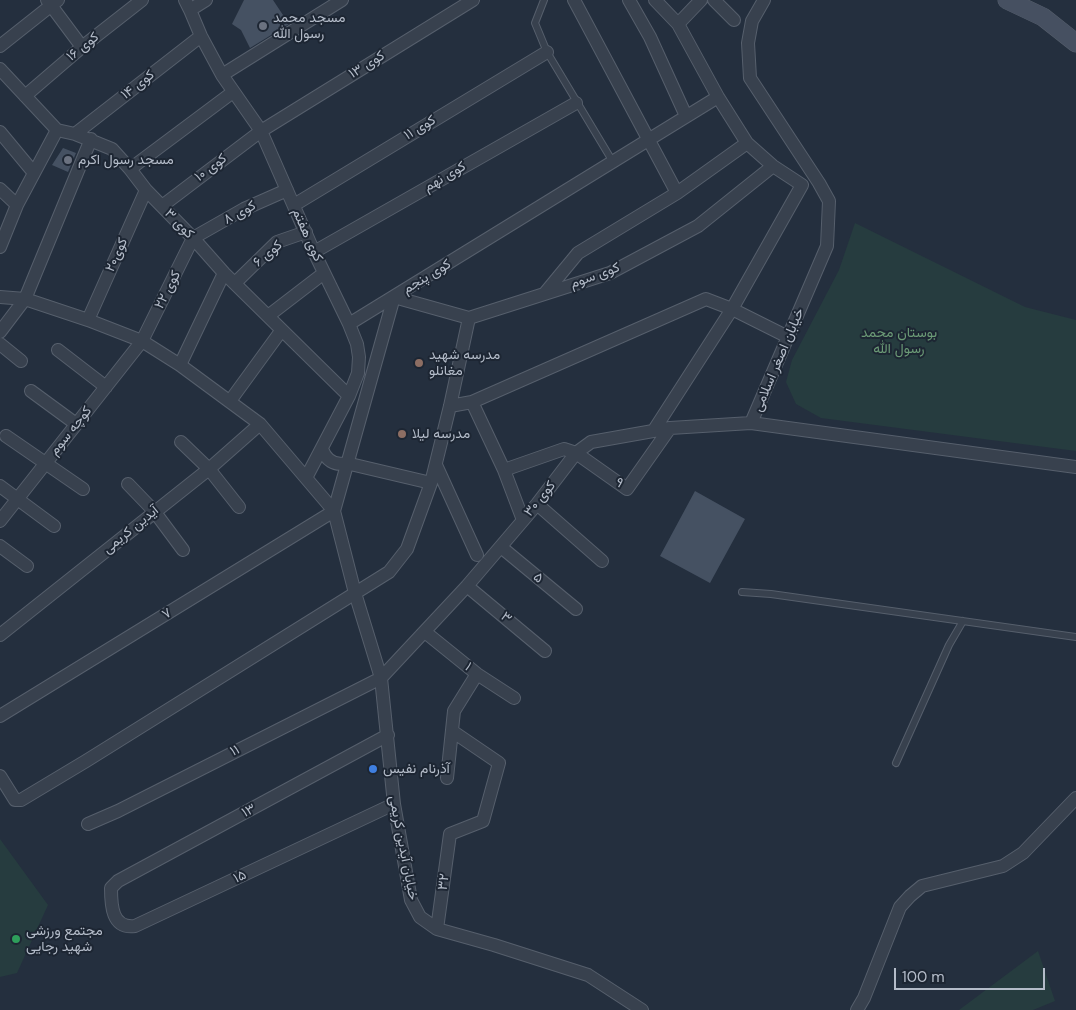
<!DOCTYPE html>
<meta charset="utf-8">
<style>
body{margin:0}
#map{position:relative;width:1076px;height:1010px;overflow:hidden;background:#242f3e;font-family:"DM Sans",sans-serif}
canvas{display:block}
.scale{position:absolute;left:894px;top:968px;width:151px;height:22px;box-sizing:border-box;border:2px solid #b4bcc9;border-top:0;padding-left:6px;font-size:15px;line-height:18px;white-space:nowrap;color:#b4bcc9;-webkit-text-stroke:4px #1d2633;paint-order:stroke}
</style>
<div id="map">
<canvas width="1076" height="1010"></canvas>
<div class="scale">100 m</div>
</div>
<script>
const ctx = document.querySelector('canvas').getContext('2d');
ctx.lineJoin = 'round';
function fillPath(path, color) {
  ctx.fillStyle = color;
  ctx.fill(path, 'evenodd');
}
function strokePath(path, color, width, dash) {
  ctx.strokeStyle = color;
  ctx.lineWidth = width;
  ctx.lineCap = dash ? 'butt' : 'round';
  ctx.setLineDash(dash || []);
  ctx.stroke(path);
}
function drawText(font, color, halo, rows, align = 'center') {
  ctx.font = font + ' "DM Sans",Vazirmatn,sans-serif';
  ctx.lineWidth = 4;
  ctx.setLineDash([]);
  ctx.textBaseline = 'middle';
  ctx.strokeStyle = halo;
  ctx.fillStyle = color;
  for (const [text, x, y, turn = 0] of rows) {
    ctx.save();
    ctx.translate(x, y);
    ctx.rotate((+turn || 0) * Math.PI / 180);
    ctx.textAlign = isNaN(turn) ? turn : align;
    if (halo) ctx.strokeText(text, 0, 0);
    ctx.fillText(text, 0, 0);
    ctx.restore();
  }
}
fillPath(new Path2D(`
 M855,223L1025,307L1076,320V451L821,418L796,404L786,382L792,360L839,270Z
 M0,839L48,905L17,973L0,977Z
 M1038,951L1055,1001L1033,1010H959Z`), '#263c3f');
fillPath(new Path2D(`
 M244,0H273L289,24L250,48L241,30L232,24Z
 M63,148L76,153L68,172L52,165Z
 M695,491L745,519L710,583L660,556Z`), '#455162');
const lane = new Path2D(`
 M544,0L535,23L547,52L613,162
 M742,592L771,594L1076,637
 M896,763L949,645L963,621`);
const street = new Path2D(`
 M47,0L82,47
 M185,0L190,10L201,36L222,75L261,131L314,252L349,324L357,344L359,357L358,373L349,396L306,478
 M574,0L677,193
 M629,0L650,37L686,116
 M655,0L678,24L701,0
 M714,0L734,20
 M764,0L752,21L748,43L750,78L819,183L829,201L827,246L751,423L1076,467
 M190,10L206,0
 M0,46L58,0
 M0,69L57,130L75,134L112,149L130,169L146,190L193,238L224,273L349,396
 M222,75L342,0
 M25,96L82,47L142,0
 M0,132L34,173
 M75,134L201,36
 M130,169L233,92
 M0,189L17,205
 M294,205L547,52
 M162,206L261,131L473,0
 M193,238L244,209L287,190
 M0,247L17,205L57,130
 M314,252L576,103
 M235,283L277,242L306,232
 M545,293L578,253L677,193L747,143L718,97L678,24
 M0,297L25,299L88,320L142,341L180,365L260,424L334,511L355,593L381,678L394,804L411,900L420,917L437,929L494,945L588,975L642,1010
 M394,297L469,318L610,273L698,226L773,166
 M268,316L324,273
 M88,320L146,190
 M349,324L718,97
 M0,332L25,299L91,139
 M0,344L21,361
 M58,350L106,387
 M180,365L224,273
 M31,391L76,424
 M230,401L281,331
 M472,402L706,299L732,309L788,337
 M450,406L472,402L504,470L523,520
 M654,430L732,309L802,185L773,166L747,143
 M6,436L83,489
 M181,442L209,469L239,507
 M322,449C326,460 334,466 346,463L431,483
 M436,465L477,555
 M504,470L564,449L576,453L627,489L670,428
 M128,484L154,511L183,550
 M0,486L54,526
 M537,504L602,561
 M334,511L394,297
 M0,521L142,341L193,238
 M0,546L27,566
 M501,547L576,609
 M467,586L545,651
 M425,632L477,674L514,698
 M0,635L209,469L260,424
 M0,716L334,511
 M388,735L118,881L111,888C111,906 112,929 135,926L394,804
 M0,776L15,800H21L86,761L389,572L407,549L431,483L450,406L469,318
 M447,778L454,711L477,674
 M88,824L118,811L381,678L467,586L537,504L576,453L591,442L670,428L751,423
 M437,929L450,834L483,821L499,763L452,731
 M857,1010L864,998L900,907L910,896L922,886L1003,866L1023,853L1076,798`);
const secondary = new Path2D(`
 M1007,0L1043,17L1076,43`);
strokePath(lane, '#565f6c', 8);
strokePath(street, '#565f6c', 14);
strokePath(secondary, '#565f6c', 19);
strokePath(lane, '#38414e', 6);
strokePath(street, '#38414e', 12);
strokePath(secondary, '#465061', 18);
for (const [x, y, r, color] of [
 [263,26,5,"#6b7280"],
 [68,160,5,"#6b7280"],
 [419,363,5,"#8d6e63"],
 [402,434,5,"#8d6e63"],
 [373,769,5,"#3f7fe0"],
 [16,939,5,"#2e9e5b"]
]) {
  const dot = new Path2D();
  dot.arc(x, y, r, 0, 2 * Math.PI);
  ctx.fillStyle = color;
  ctx.fill(dot);
  strokePath(dot, '#1d2633', 2);
}
drawText('14px', '#b4bcc9', '#1d2633', [
 ["مسجد محمد",273,18],
 ["رسول الله",273,34],
 ["مسجد رسول اکرم",78,160],
 ["مدرسه شهید",429,355],
 ["مغانلو",429,371],
 ["مدرسه لیلا",412,434],
 ["آذرنام نفیس",383,769],
 ["مجتمع ورزشی",26,931],
 ["شهید رجایی",26,947]
], 'left');
drawText('14px', '#b4bcc9', '#1d2633', [
 ["کوی ۱۶",83,47,-39],
 ["کوی ۱۳",367,65,-32],
 ["کوی ۱۴",138,85,-38],
 ["کوی ۱۱",420,128,-31],
 ["کوی ۱۰",211,168,-37],
 ["کوی نهم",445,177,-30],
 ["کوی ۸",240,213,-28],
 ["کوی ۳",179,224,46],
 ["کوی هفتم",307,235,66],
 ["کوی ۶",268,254,-40],
 ["کوی۲۰",117,255,-66],
 ["کوی سوم",595,276,-20],
 ["کوی پنجم",427,277,-31],
 ["کوی ۲۲",168,290,-63],
 ["خیابان اصغر اسلامی",779,360,-67],
 ["کوچه سوم",71,431,-51],
 ["۹",619,483,31],
 ["کوی ۳۰",540,499,-51],
 ["آیدین کریمی",131,530,-39],
 ["۵",538,578,40],
 ["۷",167,614,-32],
 ["۳",506,618,40],
 ["۱",468,667,39],
 ["۱۱",235,751,-27],
 ["۱۳",249,811,-28],
 ["خیابان آیدین کریمی",403,848,79],
 ["۱۵",240,877,-25],
 ["۳۲",444,882,-82]
]);
drawText('14px', '#6b9a76', '#1d2633', [
 ["بوستان محمد",899,333],
 ["رسول الله",899,349]
]);
</script>
